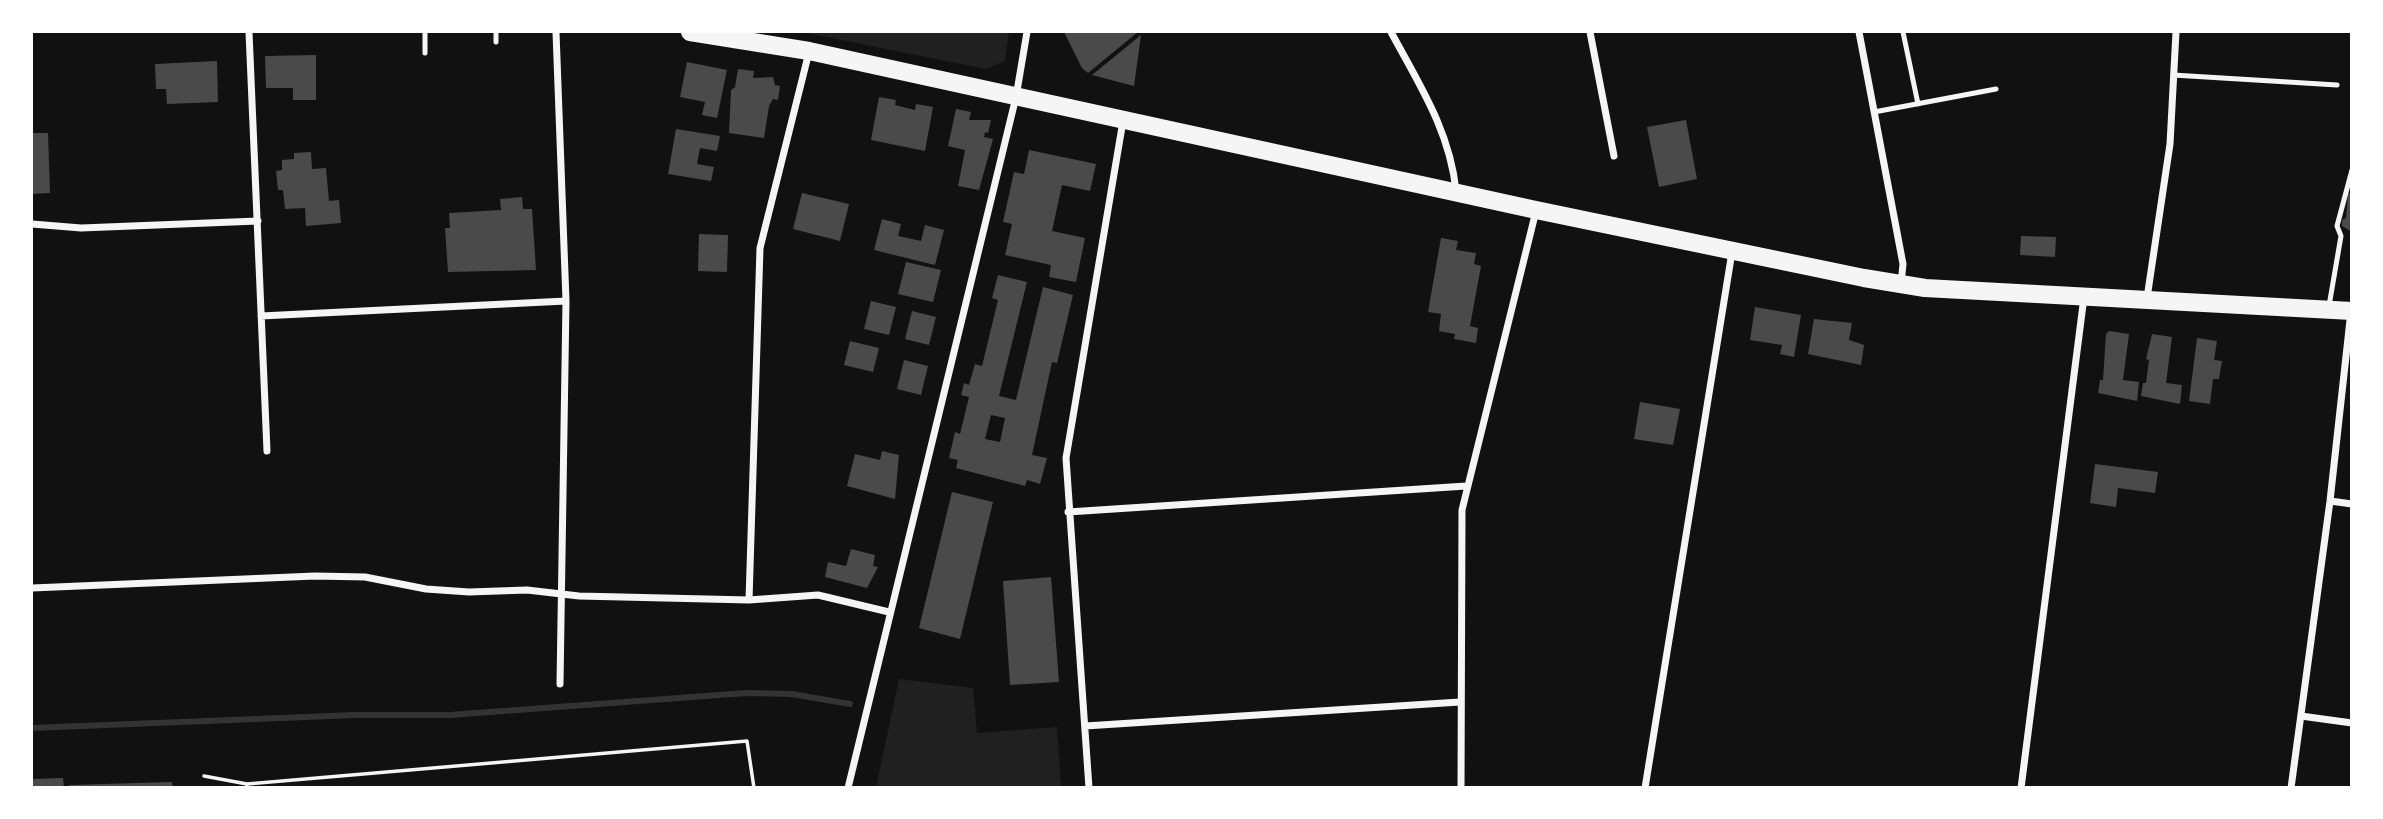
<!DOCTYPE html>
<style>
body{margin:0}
#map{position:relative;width:2383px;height:819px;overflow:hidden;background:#111;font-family:Inter,sans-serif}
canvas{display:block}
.frame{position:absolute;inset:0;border:33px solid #fff;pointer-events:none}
</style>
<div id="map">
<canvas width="2383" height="819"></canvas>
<div class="frame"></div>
</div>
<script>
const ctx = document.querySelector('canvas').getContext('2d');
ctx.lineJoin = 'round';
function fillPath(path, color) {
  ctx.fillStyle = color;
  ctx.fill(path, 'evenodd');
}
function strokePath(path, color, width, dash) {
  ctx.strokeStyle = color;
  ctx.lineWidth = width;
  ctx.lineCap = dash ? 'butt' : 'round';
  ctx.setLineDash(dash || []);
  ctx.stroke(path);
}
fillPath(new Path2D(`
 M802,32H801H1009L1005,61L986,69Z
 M899,679L973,688L977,733L1057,727L1061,787H876Z`), '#202020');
strokePath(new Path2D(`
 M32,728L355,715H450L746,693L792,694L850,704`), '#333', 6);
fillPath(new Path2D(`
 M1064,32H1138L1088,73L1082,68Z
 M1141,35L1134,86L1092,75Z
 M316,55V100H293V88H266L265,56Z
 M217,61L218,102L167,104L166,89H156L155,64Z
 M687,62L727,70L717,118L702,115L705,102L680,97Z
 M738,69L754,71L753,78L773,77L775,85L780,86L778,100L773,99L769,106L764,138L729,133L731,90L735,87Z
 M879,97L896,100L895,105L915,110L916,104L933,107L925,151L871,140Z
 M956,109L971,112L969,120H991L988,133L985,132L984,137L993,139L979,190L958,186L965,150L948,146Z
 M1686,120L1697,179L1659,187L1647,127Z
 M676,129L720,136L717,151L700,148L697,164L714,167L711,181L668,174Z
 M32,133H48L50,193L32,194Z
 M1029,150L1096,164L1090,191L1062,185L1052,231L1085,238L1076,282L1049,277L1051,265L1005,255L1012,224L1003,222L1014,172L1024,174Z
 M311,152L312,169L326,168L329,201L339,200L341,223L306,226L305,208L285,209L283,190H278L276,171L282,170V160L294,159V153Z
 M802,193L849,204L840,241L793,229Z
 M2352,193V232L2342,226V220L2346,218L2348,194Z
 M522,197L523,209H532L536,270L448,272L445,228H450L449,213L501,210L500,199Z
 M882,219L901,224L898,236L921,241L925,225L944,230L935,265L874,250Z
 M699,234L728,235L727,272L698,271Z
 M2021,236L2056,237L2055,257L2020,255Z
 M1441,238L1458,241L1456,250L1476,253L1474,264L1481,266L1470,326L1478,328L1476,343L1454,339L1455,334L1439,331L1441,314L1428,312Z
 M906,262L941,270L933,302L898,294Z
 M998,275L1027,282L999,396L1016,400L1043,287L1073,295L1057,363L1052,362L1032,455L1047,458L1040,484L1027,480L1025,486L956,468L958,460L949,458L955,432L960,434L969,397L961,395L964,383L969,385L975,364L982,366L998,300L992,298ZM991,415L1005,418L1000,442L985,439Z
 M871,301L896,307L889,335L864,329Z
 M1755,307L1801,315L1794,357L1780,354L1782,345L1750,340Z
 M912,311L936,317L929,345L905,339Z
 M1814,319L1852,323L1849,340L1864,345L1861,365L1808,354Z
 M2109,331L2129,334L2123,380L2139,382L2137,401L2098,393L2100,380H2103L2106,334Z
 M2152,334L2172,337L2166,383L2182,385L2180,404L2141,396L2143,383H2146L2149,360L2146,359Z
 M2197,338L2217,341L2214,360L2222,361L2219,379H2213L2210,404L2189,401Z
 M850,341L879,348L873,372L844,365Z
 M904,360L928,366L921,395L897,389Z
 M1640,402L1680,409L1673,445L1634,439Z
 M882,451L899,455L895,499L847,486L855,454L880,460Z
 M2095,464L2158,472L2155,493L2118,488L2116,507L2090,503Z
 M952,492L993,502L960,639L919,628Z
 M851,549L875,555L873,566L878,567L867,588L825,577L828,562L846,566Z
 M1051,577L1059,682L1010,685L1003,581Z
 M63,778L64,788H32V779Z
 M172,782L173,788H69V785Z`), '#4a4a4a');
strokePath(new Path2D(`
 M204,776L247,784
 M247,788V784L747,741L754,788`), '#f5f5f5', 3.5);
strokePath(new Path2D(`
 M425,32V53
 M496,32V42
 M1903,32L1918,104
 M2173,75L2337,85
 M1874,112L1996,89
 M2329,306L2341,236L2337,226L2352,170`), '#f5f5f5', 5);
strokePath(new Path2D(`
 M249,32L267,451
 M556,32L566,301L560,684
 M1391,32C1419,84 1450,131 1456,191
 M1590,32L1614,156
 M1859,32L1903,264L1901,284
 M32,224L81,228L258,221
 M2147,298L2170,144L2176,32
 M261,316L566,301
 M2330,501L2352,504
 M1068,512L1466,486
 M32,588L315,576L365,577L426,589L469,592L527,590L579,596L749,600L818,595L889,612
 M749,600L760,248L809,52
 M2301,716L2352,723
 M1085,726L1460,702
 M848,788L1016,97L1027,32
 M1089,788L1066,458L1123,121
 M1461,788L1462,510L1536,211
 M1645,788L1732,252
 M2021,788L2084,297
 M2291,788L2330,501L2351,311`), '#f5f5f5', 7);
strokePath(new Path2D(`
 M690,32L809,51L1536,210L1864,278L1925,288L2352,311`), '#f5f5f5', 18);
</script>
